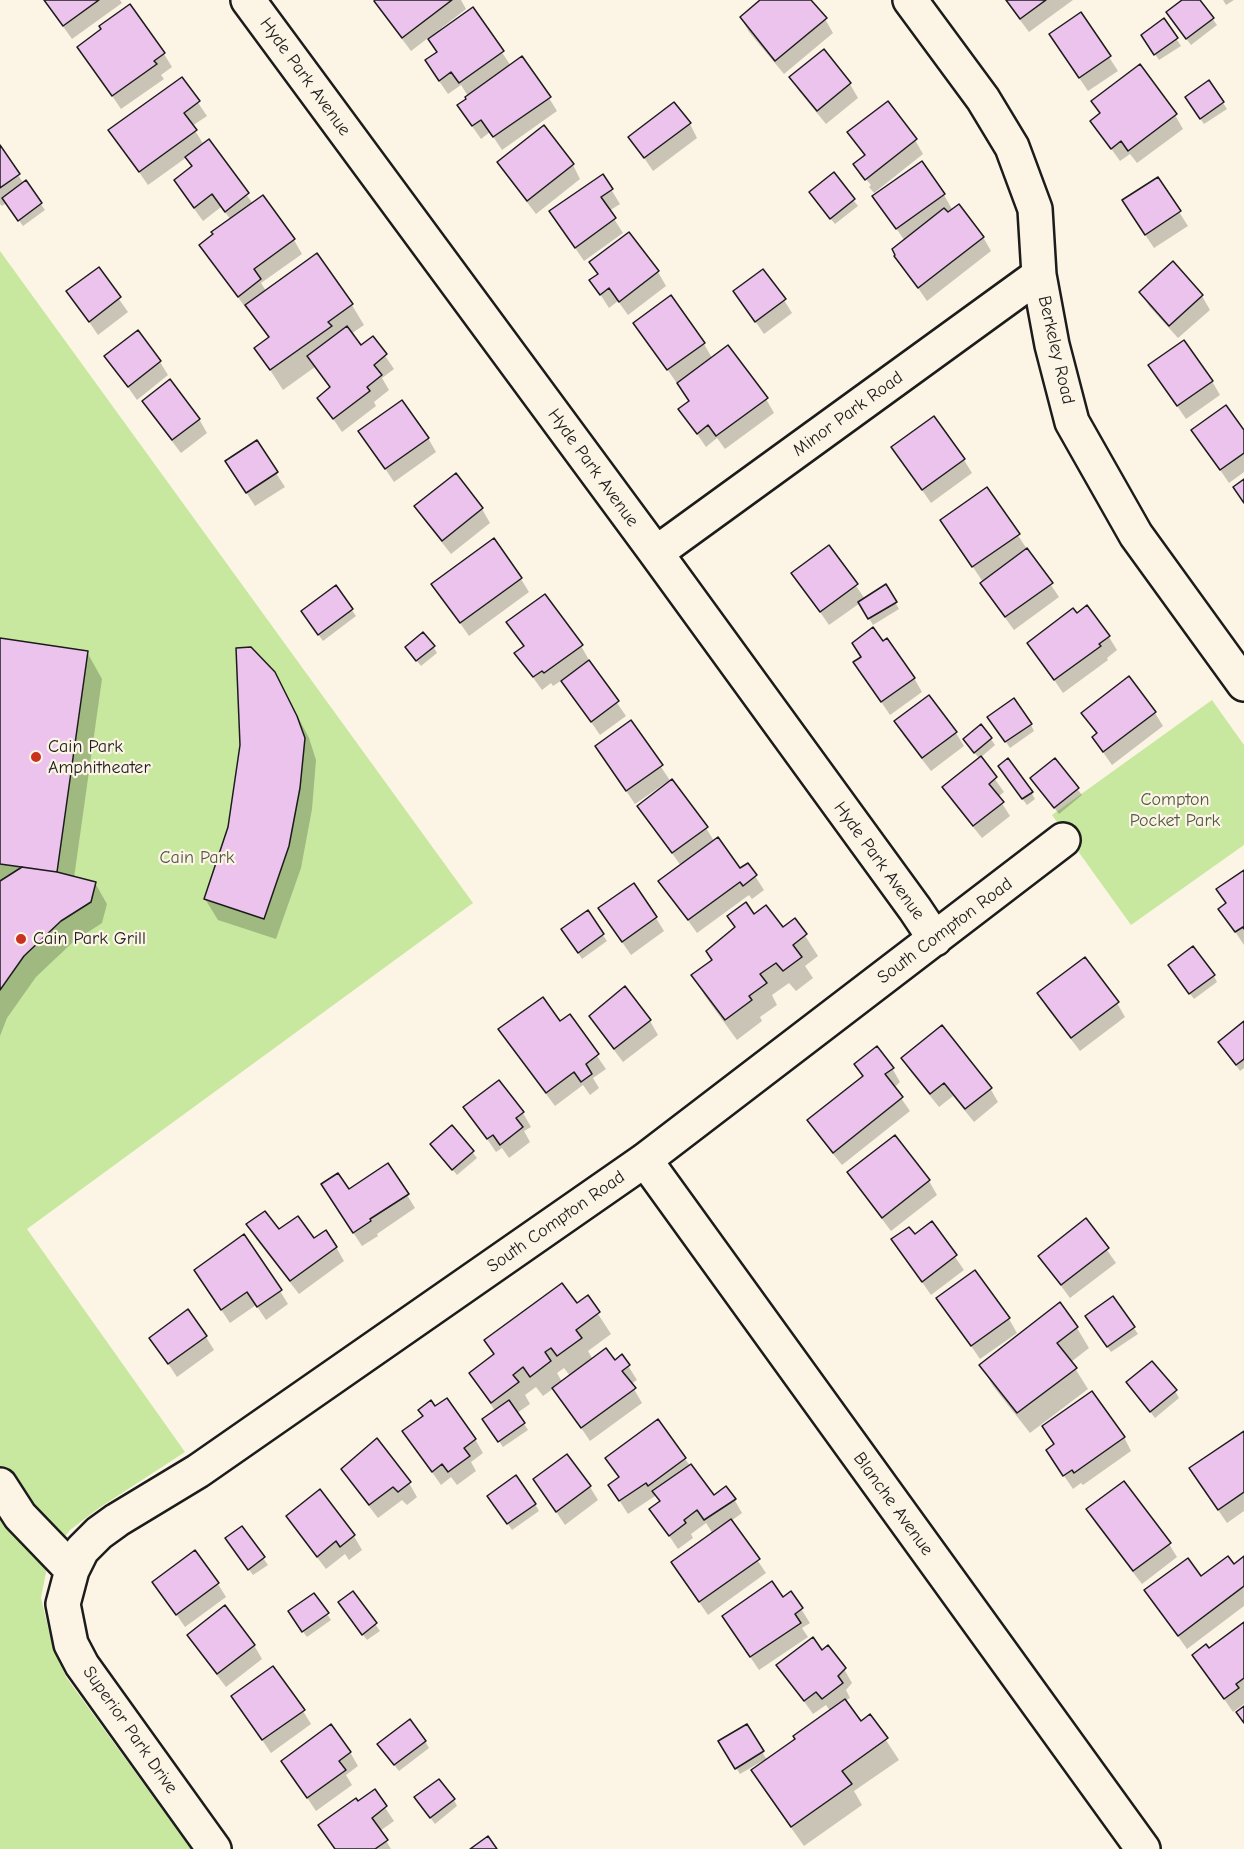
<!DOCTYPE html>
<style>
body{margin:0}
canvas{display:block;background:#fcf5e5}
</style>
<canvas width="1244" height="1849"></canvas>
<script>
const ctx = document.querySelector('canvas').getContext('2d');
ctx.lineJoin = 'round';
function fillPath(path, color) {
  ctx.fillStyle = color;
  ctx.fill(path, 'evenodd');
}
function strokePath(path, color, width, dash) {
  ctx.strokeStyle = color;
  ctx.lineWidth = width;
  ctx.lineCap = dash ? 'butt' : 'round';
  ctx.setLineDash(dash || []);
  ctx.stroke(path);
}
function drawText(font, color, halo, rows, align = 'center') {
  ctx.font = font + ' "Comic Neue",sans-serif';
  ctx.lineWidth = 4.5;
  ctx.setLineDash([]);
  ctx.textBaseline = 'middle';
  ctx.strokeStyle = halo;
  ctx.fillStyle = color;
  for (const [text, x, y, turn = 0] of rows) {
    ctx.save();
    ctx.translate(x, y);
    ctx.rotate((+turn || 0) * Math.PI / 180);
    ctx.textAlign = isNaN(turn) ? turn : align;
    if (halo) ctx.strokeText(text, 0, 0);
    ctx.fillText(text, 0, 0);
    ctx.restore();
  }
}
fillPath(new Path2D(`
 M0,251L473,903L27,1229L185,1452L99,1508L70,1530L49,1557L41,1598L51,1640L66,1677L191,1849H0Z
 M1212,700L1244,745V845L1131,925L1052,815Z`), '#c8e8a0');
fillPath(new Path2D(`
 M44,0H120L122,3L72,39Z
 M378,0H461L466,9L439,30L441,32L473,9L511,66L549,98L557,111L502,150L490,132L481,139L467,119L468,96L461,85L448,94L435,75L437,53L428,38L411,51L384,15L376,1Z
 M763,0H809L825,19L833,33L784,74L749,32L741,18Z
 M1005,0H1073L1029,32Z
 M1184,0H1199L1217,25L1191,45L1171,19Z
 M1223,0H1234L1226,5Z
 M1081,14L1118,71L1088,91L1059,48Z
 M1164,20L1181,46L1159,60L1146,41Z
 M79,47L164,54L172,67L161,75L164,79L121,109Z
 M824,51L850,84L858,98L826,124L799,91L791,77Z
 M182,79L207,116L192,126L204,145L209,141L253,204L294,240L302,254L261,283L266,291L352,305L364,325L351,334L361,347L373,338L394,369L382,378L389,390L374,402L376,406L342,432L319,398L331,389L315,367L283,390L256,348L269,339L249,308L247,310L201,245L231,220L221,207L203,221L184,195L176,181L193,168L187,157L148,185L110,130Z
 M1093,101L1175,115L1183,129L1137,163L1130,154L1120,161L1092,122L1101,115Z
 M1223,103L1227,109L1204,124L1190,104Z
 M690,124L697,138L653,171L630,137Z
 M849,132L915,140L923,154L874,193L869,187L871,185L864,177H861L855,165L865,157Z
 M0,148L24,184L26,183L45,210L23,226L6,203L2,206L0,204Z
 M499,162L573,165L580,179L536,214L507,176Z
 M833,175L858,206L835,224L814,199Z
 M603,176L620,204L609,211L623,233L584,261L551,212Z
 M1158,179L1188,226L1154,248L1132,215Z
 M944,195L953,211L983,237L991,251L927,301L896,256L905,241L874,197Z
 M629,234L658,272L666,286L628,315L618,301L609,308L591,280L599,275Z
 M98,269L128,312L98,335L68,291Z
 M735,292L784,300L792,313L764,334Z
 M1141,292L1202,296L1210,310L1178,338L1149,306Z
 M635,323L704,344L712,358L766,399L774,413L725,449L717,438L706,447L680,409L690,402Z
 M106,356L160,362L168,375L137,400Z
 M1150,366L1212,381L1220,395L1186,419Z
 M144,401L199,419L207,433L181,453L152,415Z
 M1193,430L1244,433V472L1229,483Z
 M360,431L428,438L436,452L394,482Z
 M256,442L285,487L255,506L235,475Z
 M893,448L964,460L972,473L931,503Z
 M456,475L482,509L490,523L451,554L424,520L416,506Z
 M987,489L1059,597L1014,630L990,597L983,582L942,521Z
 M829,547L865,599L886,586L899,609L873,625L860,603L829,625L793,573Z
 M521,579L529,592L469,636L433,584Z
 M336,588L356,616L323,641L306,618Z
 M508,623L581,646L589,660L588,661L626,716L600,735L562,680L553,686L551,683L542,690L516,654L524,648Z
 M1109,637L1117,650L1107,658L1108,660L1063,693L1029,643Z
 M0,640L87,652L102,679L74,878L95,883L107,904L102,923L73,942L36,977L7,1018L0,1036Z
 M433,646L437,653L421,666L411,654Z
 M855,663L914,678L922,692L890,715Z
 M286,694L309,738L316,760L312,809L301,868L276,939L218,920L205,899Z
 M1083,713H1155L1163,726L1112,765L1093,738L1097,735Z
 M631,722L671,782L706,828L714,841L740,870L748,865L764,890L752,899L749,895L697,933L660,881L681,866L639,806L669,784L667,782L635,804L605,760Z
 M896,722L956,733L964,746L931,771L904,736Z
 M993,723L1031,725L1034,731L1010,748Z
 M991,739L995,745L980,758L1004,792L998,797L1010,816L982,838L952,801L944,787L980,759L968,746Z
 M1055,760L1082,795L1059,814L1035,784Z
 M1003,773L1031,792L1035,799L1027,805Z
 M1244,872V945L1220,909L1227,905L1218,890Z
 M587,913L607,941L582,959L567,936Z
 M754,916L782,930L795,920L818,956L805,966L813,978L796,991L789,983L772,995L777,1005L760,1017L762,1021L737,1040L705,996L693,976L713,961L736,929L729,917Z
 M656,918L664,931L631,955L608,922Z
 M1173,972L1214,976L1217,982L1194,999Z
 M625,988L650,1021L658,1035L623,1062L599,1030L591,1017Z
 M1039,994L1117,1003L1125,1017L1080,1051L1047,1008Z
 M569,1016L606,1069L593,1078L599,1088L590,1095L583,1085L555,1106L508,1043L500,1029L560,1023Z
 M1244,1023V1068L1240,1071L1220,1043Z
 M903,1059L990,1088L998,1102L974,1122L953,1096L939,1107L911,1072Z
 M856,1065L892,1068L900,1082L894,1088L910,1111L842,1165L817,1134L809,1120L863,1077Z
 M499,1082L523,1113L531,1127L524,1131L530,1142L509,1158L502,1148L496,1152L465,1107Z
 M452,1127L477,1158L457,1175L436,1150Z
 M895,1137L929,1181L937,1195L891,1231L857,1186L849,1173Z
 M348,1191L407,1195L415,1208L377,1234L378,1236L362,1246L331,1199Z
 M1086,1220L1116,1263L1070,1298L1039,1256Z
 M932,1223L964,1270L931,1295L893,1240L915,1236Z
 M248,1225L314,1240L336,1247L344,1261L299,1294L256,1239Z
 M204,1284L280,1291L288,1304L266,1320L256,1305L230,1323Z
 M587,1297L611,1334L588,1351L593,1360L615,1362L622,1356L637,1380L631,1384L642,1403L590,1441L554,1388L543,1396L536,1387L525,1395L530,1404L517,1413L528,1430L503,1447L488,1425L495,1411L471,1373ZM564,1368L570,1376L562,1382L557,1373Z
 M938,1298L1009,1319L1017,1333L980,1359Z
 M1113,1298L1138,1334L1111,1352L1090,1323Z
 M1077,1328L1089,1348L1071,1362L1088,1389L1030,1433L993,1386L981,1365Z
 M206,1337L214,1350L177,1377L151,1338Z
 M1128,1383L1175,1391L1179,1398L1155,1418Z
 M435,1408L475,1439L483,1453L471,1462L476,1471L457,1485L451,1477L441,1485L403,1431Z
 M1044,1427L1124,1437L1131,1451L1083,1485L1081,1483L1073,1489L1056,1464L1055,1445Z
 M1244,1433V1511L1227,1523L1199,1482Z
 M685,1459L714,1497L734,1499L742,1513L731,1521L766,1573L708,1615L681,1576L713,1534L706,1523L691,1534L693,1538L678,1549L651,1509L660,1502L658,1498L655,1496L628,1514L610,1486Z
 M343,1469L409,1483L417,1497L407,1505L402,1500L378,1518L351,1483Z
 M534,1479L590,1487L598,1500L565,1525Z
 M319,1491L354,1536L362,1550L349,1560L345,1554L326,1569L296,1530L288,1517Z
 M493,1502L535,1504L539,1511L512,1530Z
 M1088,1510L1169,1544L1177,1557L1142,1584L1096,1524Z
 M242,1528L268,1565L253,1575L231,1545Z
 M1244,1558V1606L1187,1649L1146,1591L1201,1578L1233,1566Z
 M154,1582L218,1584L226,1597L185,1627Z
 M353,1593L380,1631L367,1640L343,1609Z
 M791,1593L810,1623L802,1628L808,1637L759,1670L732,1630Z
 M327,1614L331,1620L307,1637L293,1618Z
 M1244,1624V1704L1233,1712L1194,1655L1209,1650Z
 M189,1635L254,1645L262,1659L226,1687L197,1649Z
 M822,1652L844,1669L852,1683L846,1690L850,1698L845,1701L860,1723L870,1716L899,1760L854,1791L862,1805L804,1846L765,1791L753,1771L765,1762L764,1760L740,1774L720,1742L746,1726L767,1760L797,1739L830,1711L826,1705L813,1714L778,1665Z
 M233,1697L303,1711L311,1724L271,1753Z
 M425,1741L429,1748L399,1771L383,1751Z
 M350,1752L358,1766L346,1775L352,1785L316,1811L283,1762Z
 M374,1791L394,1821L380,1831L391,1849H335L320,1826Z
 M454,1800L457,1806L435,1824L420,1804Z`), '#0003');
const building = new Path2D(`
 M44,0H99L63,26Z
 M375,0H452L402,38L374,1Z
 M760,0H811L827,18L775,61L740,17Z
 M1006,0H1046L1020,19Z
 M1182,0H1200L1214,18L1186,39L1166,12Z
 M130,4L165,53L154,61L157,64L112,96L77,47L101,29L99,26Z
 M473,7L504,51L459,83L451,72L439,81L425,60L437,52L428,39Z
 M1081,12L1111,56L1079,78L1049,34Z
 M1164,18L1178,38L1154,55L1141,35Z
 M824,49L851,83L817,111L789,77Z
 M522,56L551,97L493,137L481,120L472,126L457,105L466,99L465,97Z
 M1140,64L1177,114L1128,151L1121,141L1111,149L1090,121L1100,113L1091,101Z
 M182,77L200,101L184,113L197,130L139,172L108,130Z
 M1209,80L1224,102L1200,119L1185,97Z
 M888,101L917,139L865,180L853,164L865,155L847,132Z
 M674,102L691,123L644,158L628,137Z
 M544,125L574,164L527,201L497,162Z
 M209,139L249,193L225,212L212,194L194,208L174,180L192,166L185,157Z
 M0,145L20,174L0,188Z
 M922,161L945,194L896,229L872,196Z
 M834,172L855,199L830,219L809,192Z
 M603,174L613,189L601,197L616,218L575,248L549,211Z
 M1158,177L1181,211L1145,235L1122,200Z
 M26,180L42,203L18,221L2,198Z
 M263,195L295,239L254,269L261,279L238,297L199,245L213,234L211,232Z
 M959,204L984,237L918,288L894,256L895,255L892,249L944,208L948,212Z
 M629,232L659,271L619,302L609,288L600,295L589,280L598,274L589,262Z
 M317,253L353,304L328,322L332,326L270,370L254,348L269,337L245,305Z
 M1173,261L1203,295L1169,326L1139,292Z
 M99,267L121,297L89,322L66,291Z
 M763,269L786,299L755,322L733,291Z
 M671,295L705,343L667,370L633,323Z
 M347,326L361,345L373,336L387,354L374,365L382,375L367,387L370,391L333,419L317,398L330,387L307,356Z
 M138,330L161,361L128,387L104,356Z
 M1184,340L1213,381L1177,406L1148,365Z
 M728,345L768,398L716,436L708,425L697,434L678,409L689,401L677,383Z
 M170,379L200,419L172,440L142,401Z
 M402,400L429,438L385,469L358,431Z
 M1226,405L1244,430V453L1220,470L1191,430Z
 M934,416L965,459L922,490L891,447Z
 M257,440L278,472L246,493L225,461Z
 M456,473L483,508L442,541L414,506Z
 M1244,479V503L1233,487Z
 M987,487L1020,534L972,567L940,520Z
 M494,538L522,578L460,623L431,584Z
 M829,545L858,584L820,612L791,573Z
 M1027,548L1053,583L1005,617L980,583Z
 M886,584L897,602L868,619L858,602Z
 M336,585L353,609L318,635L301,611Z
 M545,594L583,645L544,673L542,671L533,677L514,653L524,646L506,622Z
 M1087,605L1110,636L1099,644L1101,646L1054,680L1027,643L1073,608L1077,613Z
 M873,627L883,641L887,638L915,678L881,702L853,662L861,657L852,643Z
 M423,632L435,646L416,661L405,647Z
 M0,638L88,651L57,872L0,864Z
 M251,647L275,672L297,716L305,738L300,788L289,846L264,919L204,899L228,827L240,745L236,648Z
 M589,660L619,701L591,722L561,681Z
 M1129,676L1156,712L1103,752L1092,737L1097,733L1081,713Z
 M929,695L957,732L922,758L894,721Z
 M1014,698L1032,724L1005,742L987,717Z
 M631,720L663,765L626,791L595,746Z
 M981,724L992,738L974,753L963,739Z
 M981,756L997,777L989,784L1004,802L973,826L942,787Z
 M1008,758L1033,792L1022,799L998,766Z
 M1055,758L1079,788L1054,808L1030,778Z
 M672,779L708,827L672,853L637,806Z
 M718,837L740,868L748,863L757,875L743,886L740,882L688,920L658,881Z
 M22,867L57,872L96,882L91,902L61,921L24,956L0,990V881Z
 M1244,870V929L1243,927L1235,932L1218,909L1226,903L1216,889Z
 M634,883L657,917L622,942L598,908Z
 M746,902L754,914L766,905L783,927L795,918L807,934L793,945L802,957L783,971L776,963L760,974L767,983L749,996L752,1000L725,1020L691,975L712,960L706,951L735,927L727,916Z
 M588,910L604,934L578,953L561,929Z
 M1193,946L1215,975L1189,994L1168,965Z
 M1085,957L1119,1002L1071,1038L1037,993Z
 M625,986L651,1020L614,1049L589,1016Z
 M543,997L560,1021L570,1014L599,1054L586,1064L592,1074L581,1082L574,1072L546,1093L498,1029Z
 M1244,1021V1059L1236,1065L1218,1042Z
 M942,1025L992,1088L965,1109L944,1083L930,1094L901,1058Z
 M877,1046L894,1068L885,1074L903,1097L833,1153L807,1120L863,1076L854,1064Z
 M499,1080L524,1112L516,1118L523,1127L500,1145L493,1135L487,1139L463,1107Z
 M452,1125L474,1151L452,1170L430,1144Z
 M895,1135L930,1180L882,1218L847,1172Z
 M388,1163L409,1194L370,1219L371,1221L353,1233L321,1184L338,1173L349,1189Z
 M265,1211L279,1229L298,1216L314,1238L326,1230L337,1247L290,1281L246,1224Z
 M1086,1218L1109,1248L1061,1285L1038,1256Z
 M932,1221L957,1255L922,1282L891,1239L909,1227L915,1234Z
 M244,1234L282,1290L257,1307L247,1292L221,1310L194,1270Z
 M975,1270L1010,1318L971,1346L936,1298Z
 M562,1283L577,1303L588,1295L600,1312L576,1330L582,1338L557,1356L551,1348L545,1352L551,1361L530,1377L523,1367L513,1375L519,1382L491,1403L469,1373L494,1354L484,1340Z
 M1113,1296L1135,1327L1107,1347L1085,1316Z
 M1060,1302L1078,1327L1057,1343L1077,1368L1017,1413L979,1365Z
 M188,1309L207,1336L168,1364L149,1338Z
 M606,1348L615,1360L622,1354L630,1365L622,1371L636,1388L581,1428L552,1388Z
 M1152,1361L1177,1390L1150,1412L1126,1382Z
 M1092,1391L1125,1437L1074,1473L1072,1470L1063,1476L1046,1450L1054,1444L1042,1426Z
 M447,1398L476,1439L464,1448L470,1456L448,1472L442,1464L432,1472L402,1431L423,1416L418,1410L431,1400L435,1406Z
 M509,1400L525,1423L498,1442L482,1419Z
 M658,1419L686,1458L648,1486L646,1483L619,1501L608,1485L619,1477L605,1458Z
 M1244,1431V1492L1218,1510L1189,1468Z
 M377,1438L411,1482L398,1492L393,1487L369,1505L341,1469Z
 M567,1454L591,1486L556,1512L533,1479Z
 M691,1464L714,1495L726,1486L736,1499L704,1520L697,1510L684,1520L686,1523L669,1536L649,1509L660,1501L652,1491Z
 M516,1475L536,1504L507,1524L487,1496Z
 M1124,1481L1171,1543L1133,1571L1086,1509Z
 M320,1489L355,1535L340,1547L336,1541L317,1557L286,1516Z
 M731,1519L760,1559L699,1602L671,1562Z
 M242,1526L265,1557L248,1570L225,1538Z
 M195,1550L219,1583L176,1615L152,1582Z
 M1228,1556L1234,1564L1244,1556V1586L1178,1636L1144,1590L1188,1558L1201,1576Z
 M772,1581L783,1597L791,1591L803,1608L795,1614L801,1623L750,1657L722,1616Z
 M353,1591L377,1623L362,1635L338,1602Z
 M314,1593L329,1613L302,1632L288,1611Z
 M225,1605L255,1645L217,1674L187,1635Z
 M1244,1622V1678L1236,1684L1239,1688L1224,1699L1192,1655L1206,1644L1209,1648Z
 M813,1637L822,1650L828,1645L846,1668L838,1676L843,1683L822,1699L816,1692L804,1701L776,1665Z
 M273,1666L305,1710L262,1740L231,1696Z
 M845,1699L861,1721L870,1714L888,1738L842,1771L852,1784L791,1827L751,1770L795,1739L793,1736Z
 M1244,1706V1723L1236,1712Z
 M410,1719L426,1741L394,1765L377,1744Z
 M331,1724L351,1752L339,1761L346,1770L307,1798L281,1761Z
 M747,1724L764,1751L735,1769L718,1741Z
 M439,1779L455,1799L430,1818L414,1797Z
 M375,1789L387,1806L372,1818L388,1840L375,1849H335L318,1825L356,1798L358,1801Z
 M488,1836L497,1849H470Z`);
fillPath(building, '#ebc3ec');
strokePath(building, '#1c1c1c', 1.5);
const minor = new Path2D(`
 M248,0L656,553L915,909L935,939
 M910,0L983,99L1012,147L1035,209L1039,275L1052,345L1072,422L1136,535L1244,684
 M656,553L1039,275
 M645,1160L1143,1849
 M0,1485L20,1516L72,1570
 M214,1849L82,1665L71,1644L63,1604L72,1570L82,1550L99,1533L117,1520L198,1471L645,1160L1063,840`);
strokePath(minor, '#1c1c1c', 38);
strokePath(minor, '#fcf5e5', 33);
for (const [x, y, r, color] of [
 [36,757,6,"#c8321e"],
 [21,939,6,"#c8321e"]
]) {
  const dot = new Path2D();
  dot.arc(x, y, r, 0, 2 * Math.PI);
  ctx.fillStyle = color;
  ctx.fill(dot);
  strokePath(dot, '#fcf5e5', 2);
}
drawText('18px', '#1c1c1c', '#fcf5e5', [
 ["Hyde Park Avenue",305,77,54],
 ["Berkeley Road",1056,350,77],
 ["Minor Park Road",848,414,-36],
 ["Hyde Park Avenue",593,468,54],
 ["Hyde Park Avenue",879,861,54],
 ["South Compton Road",945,931,-37],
 ["South Compton Road",556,1222,-35],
 ["Blanche Avenue",893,1504,54],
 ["Superior Park Drive",130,1730,55]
]);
drawText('18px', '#1c1c1c', '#fcf5e5', [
 ["Cain Park",48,747],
 ["Amphitheater",48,768],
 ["Cain Park Grill",33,939]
], 'left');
drawText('18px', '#505944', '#fcf5e5', [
 ["Compton",1175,800],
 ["Pocket Park",1175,821],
 ["Cain Park",197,858]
]);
</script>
